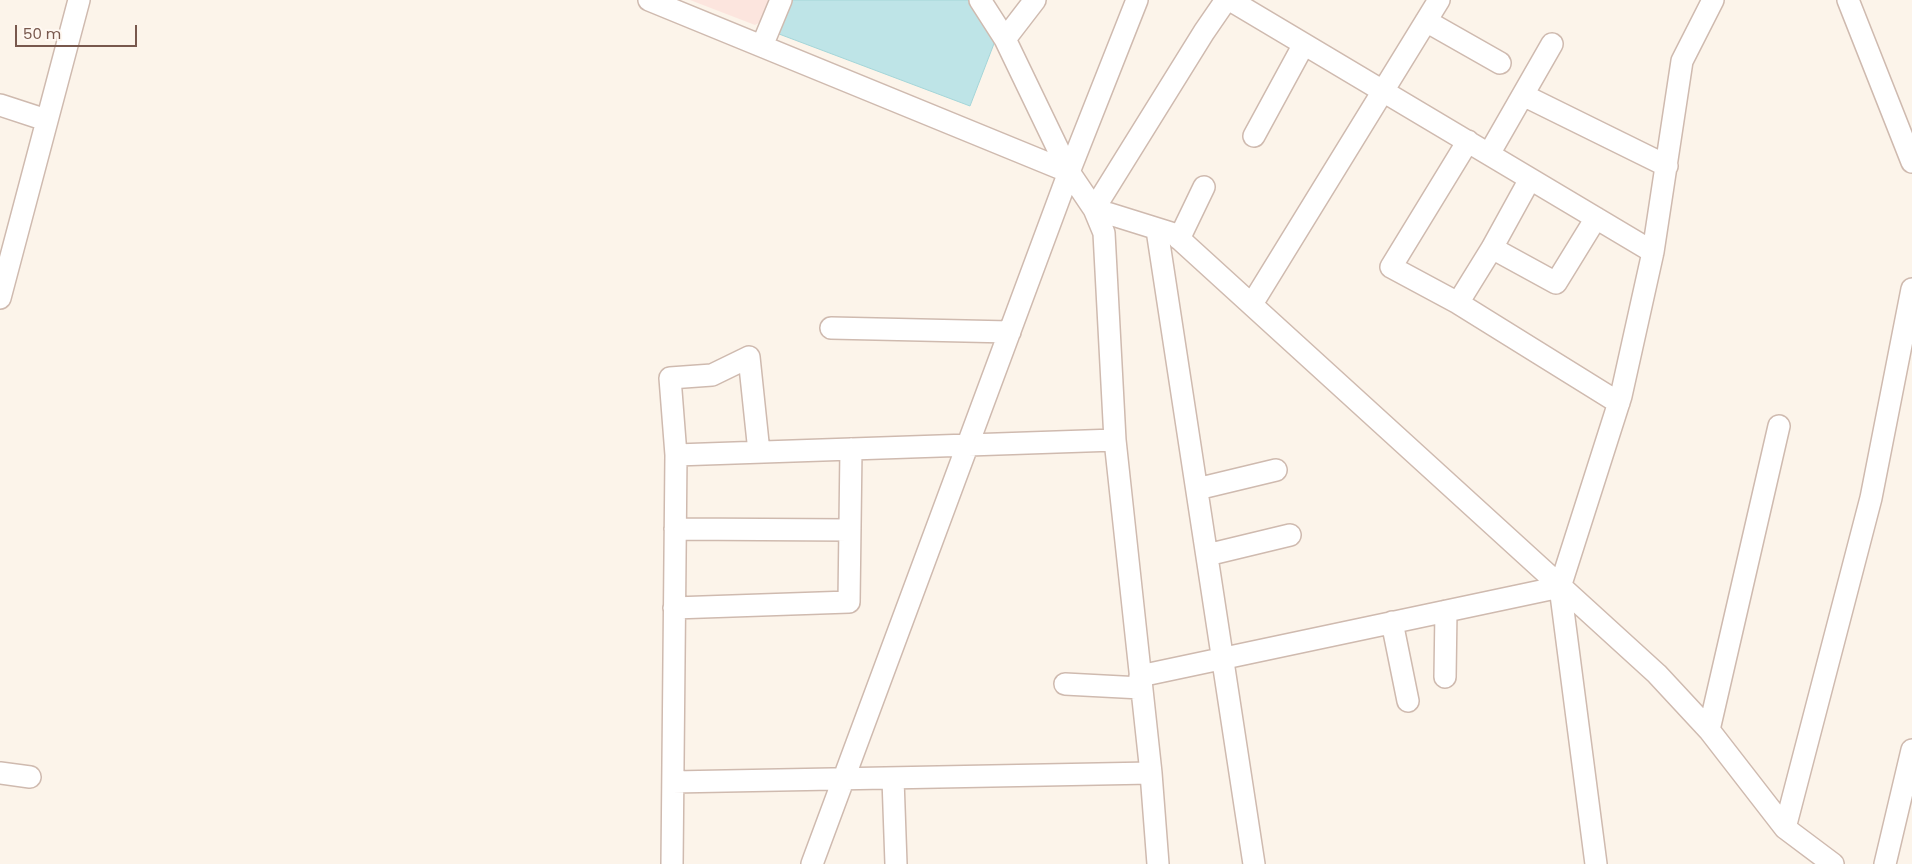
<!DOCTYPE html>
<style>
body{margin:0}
#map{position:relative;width:1912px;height:864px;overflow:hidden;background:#fcf4ea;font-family:Poppins,sans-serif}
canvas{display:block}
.scale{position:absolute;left:15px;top:25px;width:122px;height:22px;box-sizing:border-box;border:2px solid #78584d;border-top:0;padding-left:6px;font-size:15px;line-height:18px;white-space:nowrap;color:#78584d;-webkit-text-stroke:4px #fff8f1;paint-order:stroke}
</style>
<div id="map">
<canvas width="1912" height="864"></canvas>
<div class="scale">50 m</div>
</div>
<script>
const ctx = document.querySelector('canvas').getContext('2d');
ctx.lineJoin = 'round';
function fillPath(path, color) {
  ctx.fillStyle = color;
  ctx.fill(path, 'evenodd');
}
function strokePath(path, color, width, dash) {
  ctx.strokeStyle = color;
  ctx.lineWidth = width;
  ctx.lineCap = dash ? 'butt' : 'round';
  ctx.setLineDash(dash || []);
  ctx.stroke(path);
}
fillPath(new Path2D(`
 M690,0H772L764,20L755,25Z`), '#fce5de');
const water = new Path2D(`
 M792,0H970L995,41L970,106L779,34Z`);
fillPath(water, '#bee4e7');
strokePath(water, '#a4d5d8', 1);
const minor = new Path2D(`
 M649,0L1069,172
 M980,0L1005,39
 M1035,0L1005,39L1069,172L1094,209L1104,233L1115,440L1151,773L1158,864
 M1230,0L1653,252
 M1848,0L1912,162
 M1426,21L1500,63
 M762,46L781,0
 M1523,95L1667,166
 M0,105L46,120
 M1254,136L1304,44
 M1468,141L1391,267L1458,303L1619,403
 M1489,154L1552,44
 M1094,209L1174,234L1657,674L1709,730L1785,828L1833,864
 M1094,209L1204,32L1226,0
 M1157,230L1254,864
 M1179,239L1204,187
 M1492,248L1556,283L1596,218
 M0,298L79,0
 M1458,303L1492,248L1530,179
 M1252,304L1439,0
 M831,328L1010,332
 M676,455L670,378L712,375L749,357L759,452
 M1197,489L1276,470
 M675,529L850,530
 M1207,555L1290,535
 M674,608L849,602L851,449
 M1392,622L1408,701
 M1140,676L1560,587
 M1445,677L1446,611
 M1065,684L1141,688
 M1709,730L1779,426
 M0,773L30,777
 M893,779L896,864
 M673,782L1151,773
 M1785,828L1871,498L1912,289
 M672,864L676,455L1115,440
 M812,864L1069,172L1137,0
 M1596,864L1560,587L1621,396L1653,252L1682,61L1713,0
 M1885,864L1912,750`);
strokePath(minor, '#cfbaaf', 24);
strokePath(minor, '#fff', 21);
</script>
